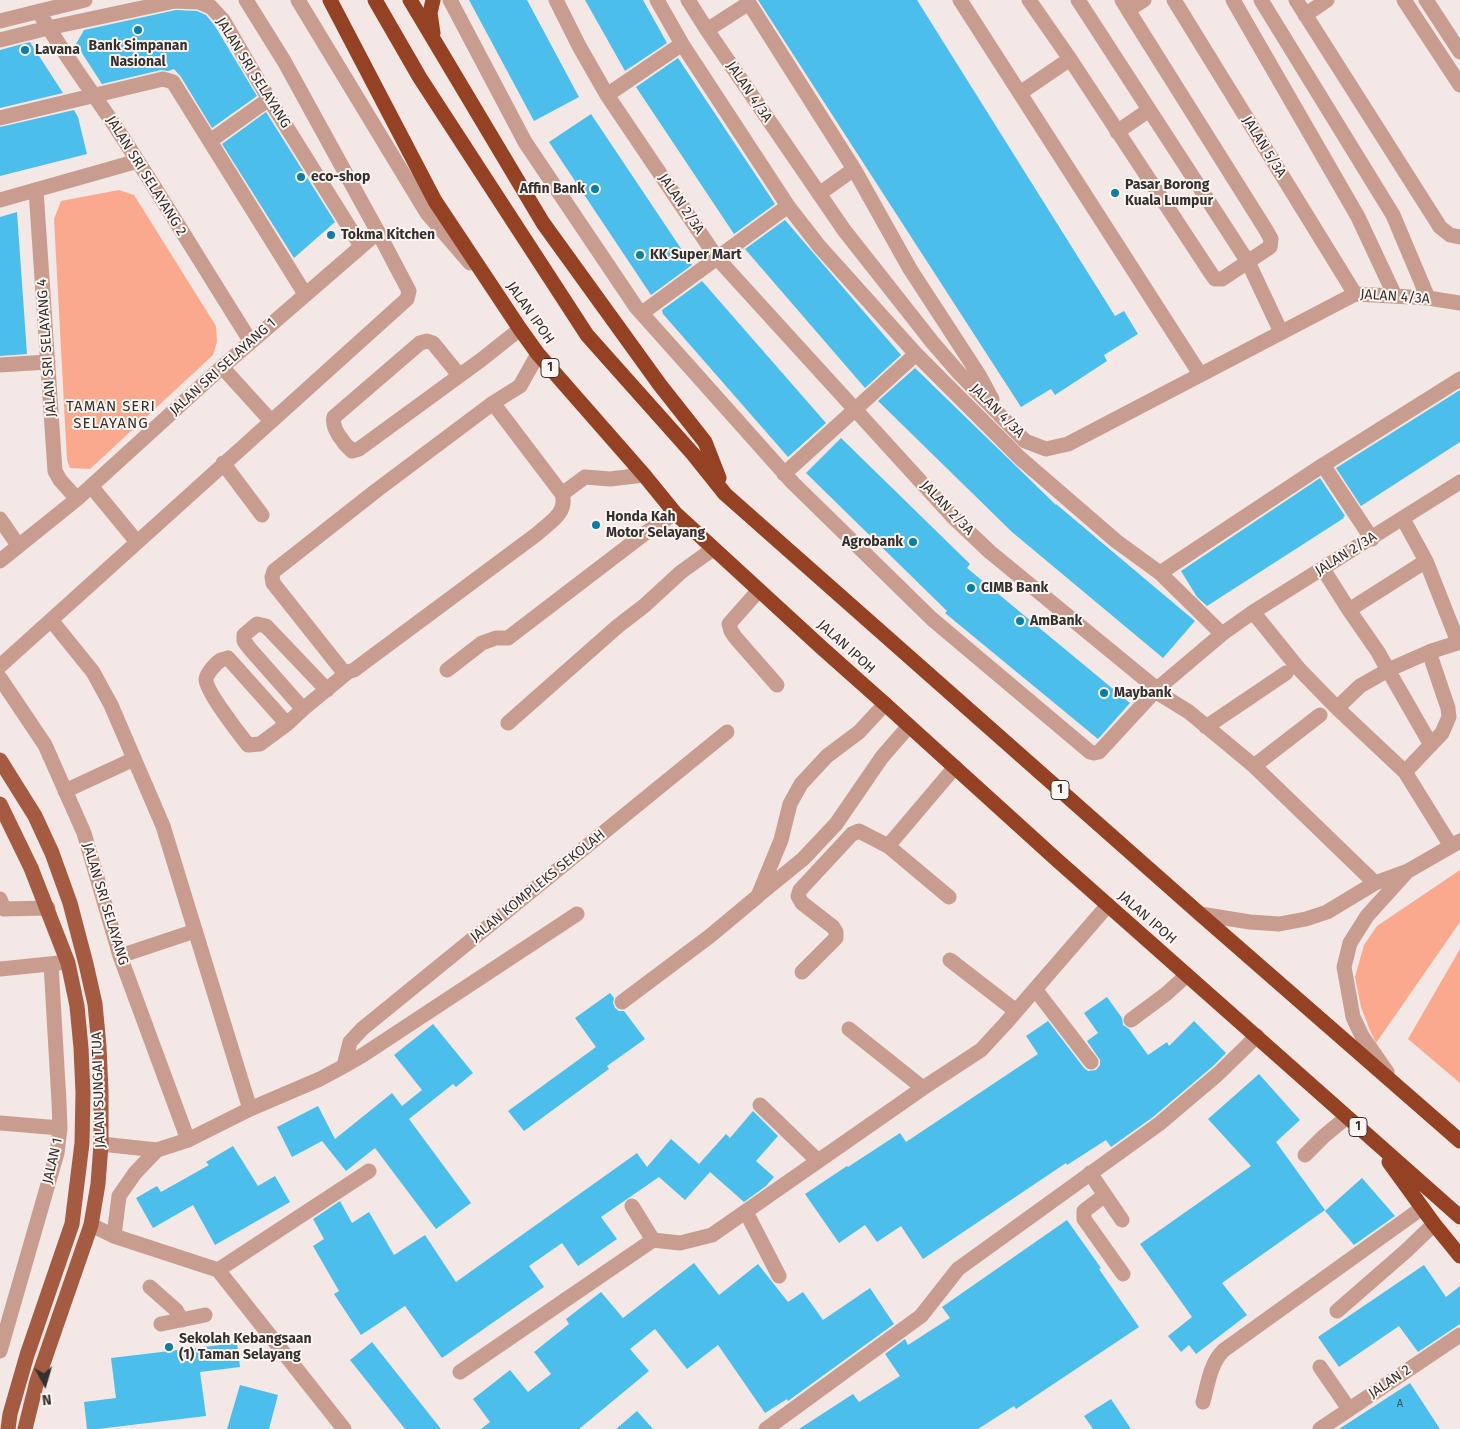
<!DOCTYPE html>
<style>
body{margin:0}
#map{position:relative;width:1460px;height:1429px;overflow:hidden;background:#f3e8e5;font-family:"Fira Sans",sans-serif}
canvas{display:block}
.north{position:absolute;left:20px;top:1359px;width:50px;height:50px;-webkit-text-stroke:4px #fef6f3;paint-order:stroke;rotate:174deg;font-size:14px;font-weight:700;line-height:20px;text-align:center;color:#34302e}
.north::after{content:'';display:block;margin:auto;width:18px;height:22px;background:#34302e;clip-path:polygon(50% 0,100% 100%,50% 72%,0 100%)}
</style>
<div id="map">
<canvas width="1460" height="1429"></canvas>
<div class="north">N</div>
</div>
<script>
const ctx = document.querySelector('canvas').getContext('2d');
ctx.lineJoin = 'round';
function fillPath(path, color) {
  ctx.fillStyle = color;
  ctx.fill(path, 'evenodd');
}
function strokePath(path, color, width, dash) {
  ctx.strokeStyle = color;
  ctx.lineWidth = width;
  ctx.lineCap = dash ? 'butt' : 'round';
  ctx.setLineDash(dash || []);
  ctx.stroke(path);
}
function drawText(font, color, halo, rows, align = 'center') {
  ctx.font = font + ' "Fira Sans",sans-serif';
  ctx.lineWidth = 4;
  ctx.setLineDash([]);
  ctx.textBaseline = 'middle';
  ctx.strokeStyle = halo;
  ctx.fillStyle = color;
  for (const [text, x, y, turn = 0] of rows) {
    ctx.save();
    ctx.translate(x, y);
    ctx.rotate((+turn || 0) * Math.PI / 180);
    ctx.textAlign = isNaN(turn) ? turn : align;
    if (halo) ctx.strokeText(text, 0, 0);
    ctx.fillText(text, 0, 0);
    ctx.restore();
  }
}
fillPath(new Path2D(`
 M119,190L134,195L216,326L217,342L213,355L90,469L70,468L67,460L54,219L61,201Z
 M1460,870V922L1376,1043L1369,1028L1361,1007L1355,977L1364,945L1377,926Z
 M1460,949V1083L1408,1039Z`), '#fba98e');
fillPath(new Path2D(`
 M469,0H527L579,97L534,121Z
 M585,0H643L667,43L625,71Z
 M758,0H917L1115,316L1124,311L1138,334L1104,355L1107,361L1055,395L1051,389L1021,407Z
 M176,10L197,11L206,15L215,26L257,96L212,128L181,77L174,69L168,71L161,70L102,84L76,44L84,30Z
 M30,42L63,93L0,108V50Z
 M678,58L775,204L734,234L636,87Z
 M74,110L78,117L87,154L0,176V127Z
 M266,112L335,222L294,258L222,144Z
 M591,114L692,265L651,295L549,142Z
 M17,212L27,354L0,356V217Z
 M785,220L901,355L865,388L745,249Z
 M702,281L826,423L788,457L663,314L662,310Z
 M915,368L1056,505V504L1195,621L1163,658L1012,532L878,401Z
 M1460,390V442L1361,506L1336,468Z
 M841,438L970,564L967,568L1130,703L1098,739L945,613L947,611L806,473Z
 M1320,478L1345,516L1343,517L1344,518L1207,606L1197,597L1181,571Z
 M610,993L614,998L613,1003L615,1008L619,1011H624L645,1039L607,1066L609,1069L524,1131L508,1111L596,1047L575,1018Z
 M1107,997L1122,1018L1123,1025L1129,1029L1148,1055L1167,1042L1169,1046L1194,1021L1226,1053L1212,1067L1153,1117L1111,1147L1106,1140L1067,1165L1066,1163L923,1259L901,1226L877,1242L865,1225L839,1243L805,1194L847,1166L848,1167L900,1133L906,1142L1038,1054L1026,1036L1048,1021L1084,1068L1088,1071L1096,1070L1100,1065V1060L1087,1041L1098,1033L1084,1013Z
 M433,1024L473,1073L456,1087L453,1084L409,1119L471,1203L436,1229L375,1148L346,1171L322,1141L292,1157L277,1127L318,1106L335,1139L392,1093L402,1106L422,1090L394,1055Z
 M1259,1074L1300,1120L1276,1142L1325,1210L1222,1283L1247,1315L1196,1354L1189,1345L1181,1352L1168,1336L1192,1317L1140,1244L1251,1166L1208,1119Z
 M753,1111L778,1136L756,1161L774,1177L766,1186L744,1202L710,1172L685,1200L659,1177L601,1217L617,1239L578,1266L562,1243L529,1266L544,1287L442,1358L405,1306L361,1335L334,1294L339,1291L313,1246L324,1239L313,1219L340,1201L352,1223L369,1212L394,1255L425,1235L456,1282L637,1153L647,1167L671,1139L699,1164L726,1134L730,1138Z
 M233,1146L258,1186L275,1176L290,1202L215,1245L193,1205L153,1228L136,1198L157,1186L161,1192L209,1165L206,1162Z
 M1362,1178L1395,1216L1354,1245L1325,1211Z
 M1067,1220L1101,1268L1099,1269L1139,1327L1016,1409L1014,1406L978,1429H799L853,1394L859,1402L900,1376L885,1354L905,1339L908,1345L950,1318L942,1307Z
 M694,1263L719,1295L758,1264L788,1302L803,1292L823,1320L870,1288L894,1324L788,1401L787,1399L765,1413L718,1345L687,1369L655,1329L630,1349L649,1371L579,1429H481L490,1422L473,1399L510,1370L528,1392L551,1374L534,1352L569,1324L566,1319L601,1292L623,1318Z
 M1424,1265L1446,1297L1460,1286V1324L1418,1352L1399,1326L1339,1367L1318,1337Z
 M372,1342L441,1429H405L350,1360Z
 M237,1343L240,1367L200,1372L206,1416L98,1429H87L84,1402L116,1398L111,1358Z
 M1410,1383L1440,1429H1339Z
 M240,1385L278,1395L269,1429H227Z
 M1111,1399L1131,1429H1093L1084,1416Z
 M637,1411L653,1429H616Z`), '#4cbeec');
strokePath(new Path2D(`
 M298,0L427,213L470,263
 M450,0L525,142L636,307L793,483L932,619L1090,752L1094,753L1099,752L1157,689L1222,634L1253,612L1460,482
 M556,0L579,46L607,95L717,258L953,517L990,552L1157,689
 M657,0L682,44L788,206L819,246L916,354L1020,458L1116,541L1160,573L1222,634
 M688,0L707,30L844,230L933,343L959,373L1025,441L1046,449L1068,444L1355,294L1428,298L1460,303
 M747,0L854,169L910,269L979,375L992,399
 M960,0L1200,374
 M1029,0L1070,59L1210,272L1215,279H1222L1270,247L1271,239L1266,230L1128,10
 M1078,0L1248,262L1281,332
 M1122,0L1128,10L1144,0
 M1174,0L1355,294
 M1233,0L1358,217L1395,296
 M1261,0L1393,215L1428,298
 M1296,0L1440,227L1450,235L1460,237
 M1404,0L1460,85
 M1426,0L1460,52
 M39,12C62,52 91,90 117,129C163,199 206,271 251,342
 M1305,15L1327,0
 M0,21L85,0
 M707,30L749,3
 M0,40L48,28L175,1L199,2L211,7L223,20L269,99L361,246
 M1020,93L1070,59
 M607,95L682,44
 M0,118L163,79L173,82L305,294
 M1117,132L1149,110
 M210,141L269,99
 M36,190L55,471L60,480L77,499
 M819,194L854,169
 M0,200L138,161
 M642,313L788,206
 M0,365L48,362
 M222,367L271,421
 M459,375L433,343L427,341L420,343L334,417C331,428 344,444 352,451L359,449L481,360L520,329
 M493,403L562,494C568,513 550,522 537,534L354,670L348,672L342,670L273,583L272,577L274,571L377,490L493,403L520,386L538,354
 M223,463L262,515
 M1323,465L1372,539
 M784,474L916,354
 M91,486L137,542
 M562,494L585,477L610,479L644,475
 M0,519L18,545
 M0,561L77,499L222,367L378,232
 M1426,561L1458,642
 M1323,569L1349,610L1378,652L1388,670L1360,686L1337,708
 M1160,573L1323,465L1460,379
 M759,590L729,624L731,631L735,637L777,685
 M1349,610L1426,561L1403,519
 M1253,612L1299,669L1337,708L1405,772L1451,846
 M51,620L93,672L111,705L163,826L250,1109
 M0,666L407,299L409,291L378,232L284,61L246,0
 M447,670L482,643L496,638H508L644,534L675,513
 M0,678L45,745L84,833L120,956L188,1140
 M1155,691L1189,712L1254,766L1375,883
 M303,709L250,649L244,641V635L257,624L266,626L327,690
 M508,723L618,626L644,606L681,572L713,549
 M287,724L228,658C226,659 223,659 221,660C216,663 207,673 206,679C205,690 240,735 248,745L260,744L287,724L303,709L348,672
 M1206,727L1286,673
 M1431,745L1388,670L1429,652L1460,642
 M1254,766L1320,715
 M1405,772L1442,733L1449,717L1448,708L1429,652
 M65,791L134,759
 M760,894L803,859L836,824L882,757L909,726
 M949,897L888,846L955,767
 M0,899L4,909L48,908
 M577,914L363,1055L344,1066L350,1042L362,1029L727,732
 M1200,914L1250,922L1279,924L1306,919L1327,912L1375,883L1408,871L1460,841
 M120,956L195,931
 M950,960L1016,1011
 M0,969L59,963
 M802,972L836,938V932L833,927L802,903L798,896L800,890L852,834L859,831L888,846
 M1035,989L1091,1062
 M622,1002L710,936L758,896L781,840L790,804L801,784L827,756L859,732L885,704
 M1131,1020L1166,994L1187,975
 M849,1029L923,1088
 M1387,1072L1362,1036L1353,1017L1344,967L1350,943L1367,916L1405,874
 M760,1105L818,1161
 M0,1123L60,1128
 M101,1144L157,1150L188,1140L250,1109L320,1079L344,1066
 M1305,1155L1324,1136L1347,1117
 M1090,1173L1122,1220
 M1105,1195L1084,1211V1219L1123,1274
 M632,1206L653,1240L680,1243L712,1235L923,1088L981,1050L1005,1024L1108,905
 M746,1212L779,1276
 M91,1225L114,1236L218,1270
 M114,1236L119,1196L135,1173L157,1150
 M218,1270L344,1429
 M218,1270L369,1171
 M150,1287L176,1310L182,1320
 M1337,1311L1406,1251L1434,1224
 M161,1324L205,1315
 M0,1351L57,1153L60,1128L59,1102L51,964
 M1320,1367L1349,1409
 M460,1372L653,1240
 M1203,1402C1208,1384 1210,1363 1224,1350L1422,1208
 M766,1429L921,1316L958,1269L1159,1124L1218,1074L1257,1036
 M1320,1429L1460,1335`), '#c89d8f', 15);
strokePath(new Path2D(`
 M0,760L35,816L52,853L70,903L86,964L95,1004L99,1046L101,1092V1144L98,1184L91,1225L37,1381L25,1429
 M0,804L31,868L68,963L77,1006L81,1048L83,1093L82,1143L72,1224L27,1355L10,1414L8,1429`), '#a45b42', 15);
strokePath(new Path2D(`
 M330,0L435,201L520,329L538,354L644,475L675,513L822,648L885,704L1057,860L1460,1217
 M375,0L420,78L587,335L693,454L725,494L1200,914L1460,1141
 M410,0L543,223L660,385L705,442L719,478
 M433,0L430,13L433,33
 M1389,1162L1434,1224L1460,1256`), '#954123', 15);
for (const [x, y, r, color] of [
 [138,30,5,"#097fa6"],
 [25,50,5,"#097fa6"],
 [301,177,5,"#097fa6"],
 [595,189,5,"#097fa6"],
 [1115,193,5,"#097fa6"],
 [331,235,5,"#097fa6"],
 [640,255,5,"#097fa6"],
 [596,525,5,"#097fa6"],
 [913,542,5,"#097fa6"],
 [971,588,5,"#097fa6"],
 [1020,621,5,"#097fa6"],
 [1104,693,5,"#097fa6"],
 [169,1347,5,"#097fa6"]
]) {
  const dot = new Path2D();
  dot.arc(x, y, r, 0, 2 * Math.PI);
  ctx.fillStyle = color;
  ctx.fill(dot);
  strokePath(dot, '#fef6f3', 2);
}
drawText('11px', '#3a545e', null, [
 ["A",1400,1404]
]);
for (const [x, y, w] of [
 [550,368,18],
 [1060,790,18],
 [1358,1127,18]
]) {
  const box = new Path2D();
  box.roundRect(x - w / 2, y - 9.5, w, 19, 4);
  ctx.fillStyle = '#fef6f3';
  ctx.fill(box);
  strokePath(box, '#34302e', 1);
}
drawText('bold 12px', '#34302e', null, [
 ["1",550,368],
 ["1",1060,790],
 ["1",1358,1127]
]);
drawText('bold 14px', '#34302e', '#fef6f3', [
 ["Bank Simpanan",138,46,"center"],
 ["Nasional",138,62,"center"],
 ["Lavana",35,50],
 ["eco-shop",311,177],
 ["Pasar Borong",1125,185],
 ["Kuala Lumpur",1125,201],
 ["Affin Bank",585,189,"right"],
 ["Tokma Kitchen",341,235],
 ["KK Super Mart",650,255],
 ["Honda Kah",606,517],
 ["Motor Selayang",606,533],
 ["Agrobank",903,542,"right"],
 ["CIMB Bank",981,588],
 ["AmBank",1030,621],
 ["Maybank",1114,693],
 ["Sekolah Kebangsaan",179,1339],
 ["(1) Taman Selayang",179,1355]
], 'left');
drawText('14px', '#34302e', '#fef6f3', [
 ["JALAN SRI SELAYANG",253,73,58],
 ["JALAN 4/3A",749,92,56],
 ["JALAN 5/3A",1264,147,58],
 ["JALAN SRI SELAYANG 2",146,176,58],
 ["JALAN 2/3A",681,204,56],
 ["JALAN 4/3A",1395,297,4],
 ["JALAN IPOH",530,313,55],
 ["JALAN SRI SELAYANG 4",47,348,-94],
 ["JALAN SRI SELAYANG 1",223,367,-42],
 ["JALAN 4/3A",997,411,45],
 ["JALAN 2/3A",947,508,46],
 ["JALAN 2/3A",1346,554,-32],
 ["JALAN IPOH",846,647,42],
 ["JALAN KOMPLEKS SEKOLAH",538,886,-39],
 ["JALAN SRI SELAYANG",105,904,73],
 ["JALAN IPOH",1147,918,41],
 ["JALAN SUNGAI TUA",99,1090,-92],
 ["JALAN 1",53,1161,-77],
 ["JALAN 2",1390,1382,-34]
]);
ctx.letterSpacing = '1px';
drawText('15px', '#34302e', '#fef6f3', [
 ["TAMAN SERI",111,407],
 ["SELAYANG",111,424]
]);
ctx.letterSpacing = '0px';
</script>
